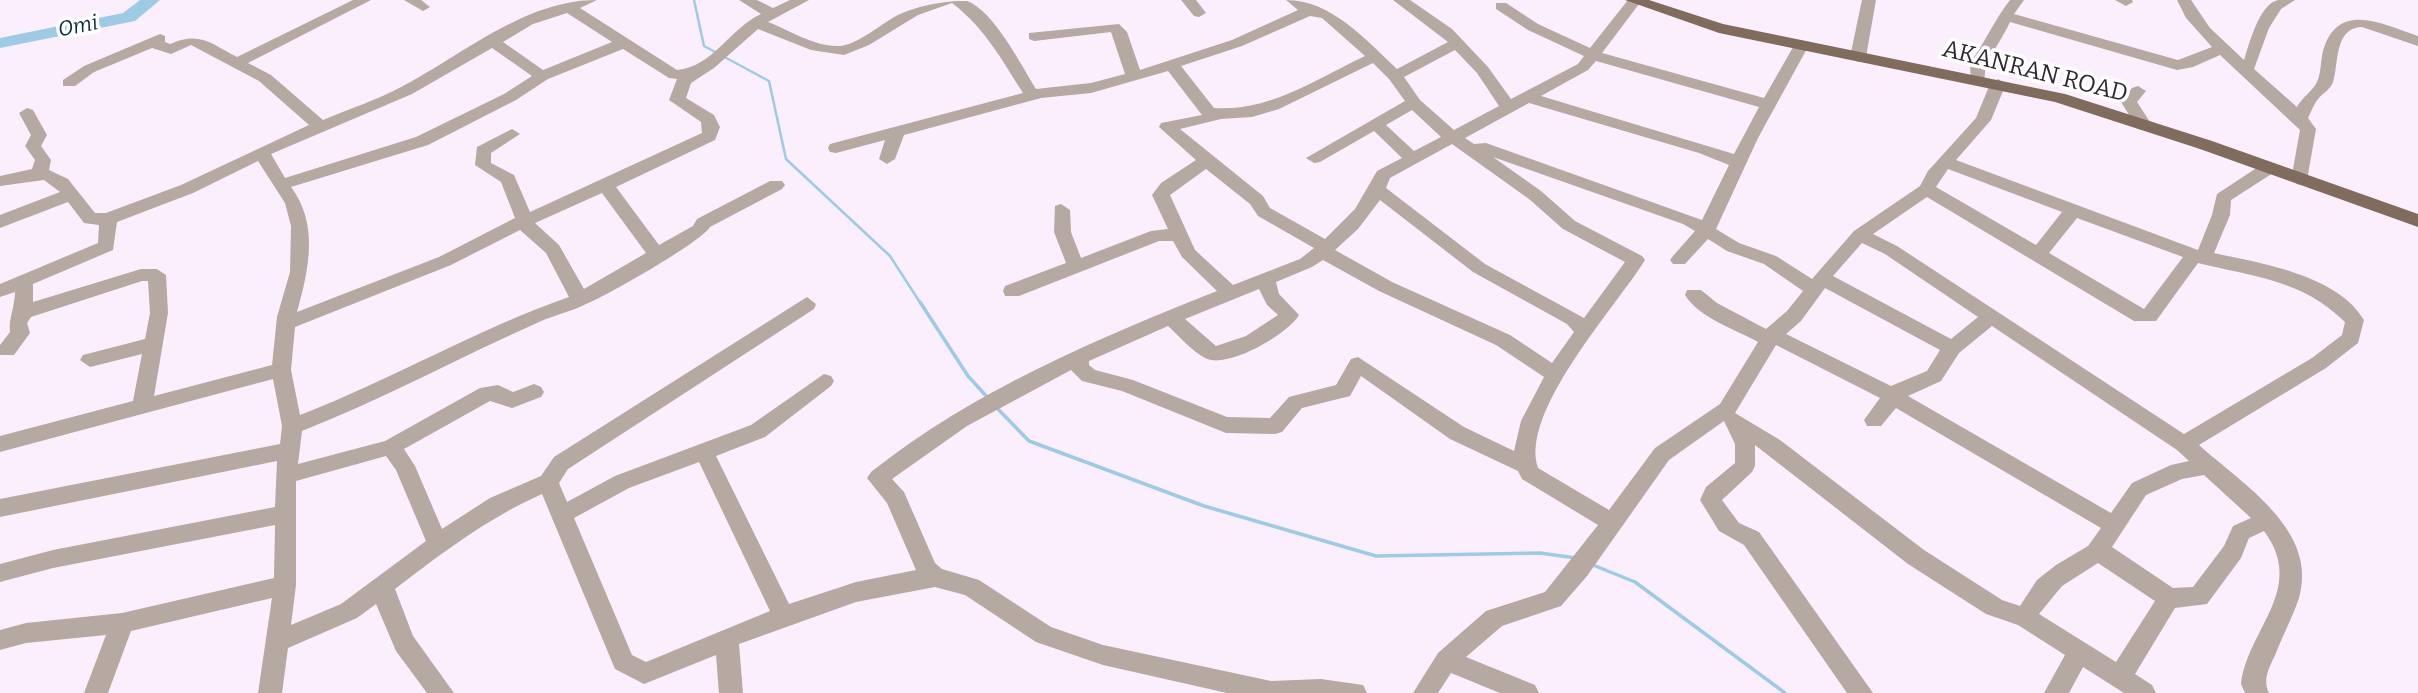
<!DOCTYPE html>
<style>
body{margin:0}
canvas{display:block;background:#fbeffe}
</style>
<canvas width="2418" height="693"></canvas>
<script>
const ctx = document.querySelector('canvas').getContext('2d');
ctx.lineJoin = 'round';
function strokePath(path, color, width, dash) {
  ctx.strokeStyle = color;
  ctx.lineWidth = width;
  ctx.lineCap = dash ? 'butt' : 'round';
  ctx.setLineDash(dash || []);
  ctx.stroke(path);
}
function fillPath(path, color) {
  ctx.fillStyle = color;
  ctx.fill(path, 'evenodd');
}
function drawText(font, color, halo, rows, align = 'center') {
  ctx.font = font + ' Bitter,serif';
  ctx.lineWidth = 7;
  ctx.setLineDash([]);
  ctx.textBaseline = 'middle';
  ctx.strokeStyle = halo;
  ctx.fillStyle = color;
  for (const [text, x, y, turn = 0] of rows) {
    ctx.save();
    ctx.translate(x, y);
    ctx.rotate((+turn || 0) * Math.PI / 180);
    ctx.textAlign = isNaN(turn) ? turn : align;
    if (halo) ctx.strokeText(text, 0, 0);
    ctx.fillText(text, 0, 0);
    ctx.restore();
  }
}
strokePath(new Path2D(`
 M694,0L704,46L769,81L786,159L890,256L921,304`), '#9dcbe6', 2.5);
strokePath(new Path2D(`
 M920,302L968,376L988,398
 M995,406L1029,441L1204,506L1376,556L1540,553L1576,558
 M1593,565L1635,582L1785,693`), '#9dcbe6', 3.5);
fillPath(new Path2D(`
 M140,0H160L135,21L0,48V38L123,13Z`), '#9dcbe6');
fillPath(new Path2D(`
 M353,0H371L248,63L271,75L323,120C349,109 377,100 403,86C464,54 525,0 597,0L580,8L677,70C713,67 729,29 761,14L739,0H757L773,8L790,0H809L768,22C789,30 815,47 839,46C856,45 876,28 891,19C909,7 945,0 967,1C994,11 1021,65 1036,89L1091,83L1125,74L1111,32L1034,41L1029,39V33L1119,24L1127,32L1140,70L1232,40L1298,10L1286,0C1331,0 1365,39 1397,69L1448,42L1393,0H1410L1452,29L1488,67L1511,99L1578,64L1584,56L1528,30L1496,9V3H1506L1538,24L1590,48L1628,0H1642L1602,53L1764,98L1796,42L1801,40L1809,45L1758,138L1716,229L1739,243L1776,256L1812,279L1854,231L1920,186L1928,171L1976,118L1990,84L1998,79L2006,84L1991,120L1956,160L2198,250L2212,215L2217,194L2261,165H2273L2275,169L2273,173L2231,200L2230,215L2214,253C2260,263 2338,275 2364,320L2358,343L2326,368L2199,445C2242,484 2319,530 2299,598C2293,616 2283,635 2276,653C2270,667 2262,678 2269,693H2245L2241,684C2248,628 2307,589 2264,531L2249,538L2241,558L2207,604L2175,608L2135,674L2152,685L2156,693H2124L2083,667L2069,693H2044L2065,655L2018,625L1986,614L1908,564L1755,445V466L1752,472L1722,500L1739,523L1759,532L1873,693H1847L1744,545L1719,531L1700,500L1706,487L1735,463V444L1724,421L1669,460L1587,576L1561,606L1502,626L1466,657L1535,685L1539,693H1500L1451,673L1438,693H1413L1438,653L1486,611L1545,592L1598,525L1522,479L1518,471L1450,439L1361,376L1350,396L1302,408L1282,432L1275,434L1226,433L1122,391L1082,381L1071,370L967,426L892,479L904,492L935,563L942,569L979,580L1051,627L1103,645L1271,681L1321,679L1363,685L1367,693H1227L1103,665L1036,642L965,595L935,587L856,602L739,644L743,693H719L716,655L644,684L615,669L542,494C488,518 442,553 395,589L413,636L454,693H427L396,651L376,604L357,618L288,648L282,693H258L272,598L131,631L108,693H84L106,635L26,643L0,650V630L26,623L122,613L274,578L275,525L53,568L0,582V564L53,550L275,507L277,461L0,517V499L280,444L282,426L273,379L0,452V436L133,401L142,354L90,367L80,360L83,355L145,339L150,313L148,281H142L31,317L27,323L30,333L14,355H0V345L10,332C8,320 15,306 15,292L0,297V284L98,243L99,225L84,223L68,202L0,228V215L60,192L44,180L0,186V176L32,169L35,160L25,146L31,135L19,113L27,108L33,110L47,135L41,146L51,160L49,170L68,179L95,213H106L181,185L309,125L259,81L191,45L171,54L152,48L94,72L75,86H63V80L84,66L160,34L165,36V42L170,44C200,31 210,43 237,57ZM952,3C984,27 1002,60 1023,93L830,144L828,148L830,152L836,153L885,140L879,159L887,164L895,159L904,135L1041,98L1091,93L1168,71L1202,115L1161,123L1159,127L1196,160L1161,183L1152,195L1168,229L1151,231L1081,258L1071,232L1070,210L1061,204L1055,206L1054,232L1066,263L1005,286L1003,291L1005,296H1019L1159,241H1173L1182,257L1217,291C1096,339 973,391 871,472L867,478L887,503L916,570L856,582L789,604L716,456L765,437L831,386L834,381L831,376L824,374L751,425L615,476L567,502L559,483L568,469L814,309L816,304L807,297L554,457L541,476L490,498L442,529L415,466L404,449L490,401L512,408L541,397L544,392L541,387L534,384L513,392L498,385L480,388L385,441L298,464L302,431C383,399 460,357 539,322C554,315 570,312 584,305C605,297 701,242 710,227L782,189L785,185L782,181H770L697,219L693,226L659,245L616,187L715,140L720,127L714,115L686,98L691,83L714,68L758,29L811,50L844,55L869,45L918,15ZM567,13L612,42L543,70L503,42L533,24ZM1310,16L1322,18L1365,56C1316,79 1270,112 1214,108L1181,66L1242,46ZM492,48L532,76L504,94L416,137L285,178L271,154L412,94ZM623,49L669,78L677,79L669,100L701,122L702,133L530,212L514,175L491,163V153L520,134L512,129L477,147L475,165L501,182L515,218L439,257L297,312C309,270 319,224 291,187L428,145L516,100L548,79ZM1455,50L1477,73L1499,106L1454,130L1420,100L1404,77ZM1596,61L1759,107L1734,154L1541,96L1588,70ZM1373,63L1389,79L1405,101L1306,158L1314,163L1320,162L1374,131L1402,158L1377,171L1355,209L1325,239L1270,208L1263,196L1180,129L1221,119L1252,117L1279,109ZM1529,103L1699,153L1729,165L1702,220L1486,143L1474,144L1465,138ZM1412,110L1441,137L1414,151L1386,125ZM1452,144L1529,199L1563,229L1625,262L1584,318L1485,264L1386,188L1390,178ZM1493,157L1683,224L1695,231L1673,256L1670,260L1673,264H1685L1708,239L1727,251L1764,264L1803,291L1787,311L1766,329L1717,303L1701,290H1687L1685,295C1699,318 1735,329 1758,342L1720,404L1655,448L1609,510L1538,468C1519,412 1616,307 1645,260L1642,256L1575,221L1541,191ZM258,161L285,203L291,226L290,272L277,317L272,365L154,396L168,313L166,275L157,269H141L33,302V284L113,250L117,222L193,193ZM1206,169L1250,204L1258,216L1314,248L1300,259L1233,285L1195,250L1170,195ZM1948,169L2062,212L2036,245L1936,187ZM602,193L646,253L584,289L559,245L535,223ZM1927,197L2134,321H2156L2198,263C2254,277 2301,279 2345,322L2342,335L2312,358L2184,434L1897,246L1873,234ZM1380,200L1473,272L1567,324L1574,332L1552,363L1510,335L1392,282L1335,250L1358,229ZM2077,218L2183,257L2144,309L2049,253ZM520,230L546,253L569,297C477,329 391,380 300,415L291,370L295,327L451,265ZM1862,243L1885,254L1978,317L1951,339L1833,276ZM1323,260L1379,291L1496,345L1544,377L1521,421L1514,451L1464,427L1358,357L1351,359L1336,385L1289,397L1270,418L1227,417L1133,380L1095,370L1089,365V361L1168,326C1179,336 1192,351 1205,358C1227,370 1288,334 1299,315L1279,294L1276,282L1312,267ZM1825,288L1940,350L1927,371L1891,386L1786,334L1801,321ZM1259,289L1267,305L1278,315L1246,336L1216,346L1185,319ZM1992,326L2177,450L2189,461L2171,465L2132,483L2111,513L1908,396L1941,381L1959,353ZM1776,345L1880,398L1864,420L1867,426H1881L1896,408L2101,528L2088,546L2056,565L2037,580L2020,606L2002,600L1924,550L1780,440L1735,413ZM386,456L396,470L426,541L341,604L291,625L296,585V481ZM699,462L770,611L646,662L632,655L574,518L629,488ZM2204,475L2251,518L2233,526L2224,546L2193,587L2173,588L2112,547L2146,495L2182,479ZM2098,563L2155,601L2116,662L2039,614L2062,586Z
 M404,0H421L430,7L423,11Z
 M1181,0H1196L1206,13L1199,17L1194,16Z
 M1862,0H1876L1866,57L1858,62L1850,57Z
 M2010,0H2024L2014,14L2178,60L2212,47L2186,18L2177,0H2191L2210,28L2244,60C2249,45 2259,4 2278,0C2283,0 2290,0 2295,0L2281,9L2269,28L2254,69L2297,107C2302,97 2313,91 2317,82C2322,72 2320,56 2325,45C2342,1 2386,26 2418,36V46L2362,27C2334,28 2339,63 2333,82C2331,89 2323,93 2318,99C2314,104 2311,112 2308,118L2316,129L2307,180L2299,185L2291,180L2300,130L2220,55L2193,67L2177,70L2010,22C2003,37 1995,48 1987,62C1984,68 1986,77 1983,83H1971L1970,63C1985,43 1994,20 2010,0Z
 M2115,0H2132L2133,2L2126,6Z
 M2138,86L2146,91L2137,102L2152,125L2144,130L2138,129L2121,102L2132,88Z`), '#b5a9a1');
fillPath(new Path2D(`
 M1625,0H1649L1723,24L2065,94L2212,141L2418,214V227L2200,149L2055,102L1719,33Z`), '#7f6c5c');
drawText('italic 21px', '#072f43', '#fff', [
 ["Omi",78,27,-11]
]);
drawText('24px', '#2f2731', '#fff', [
 ["AKANRAN ROAD",2035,72,14]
]);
</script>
